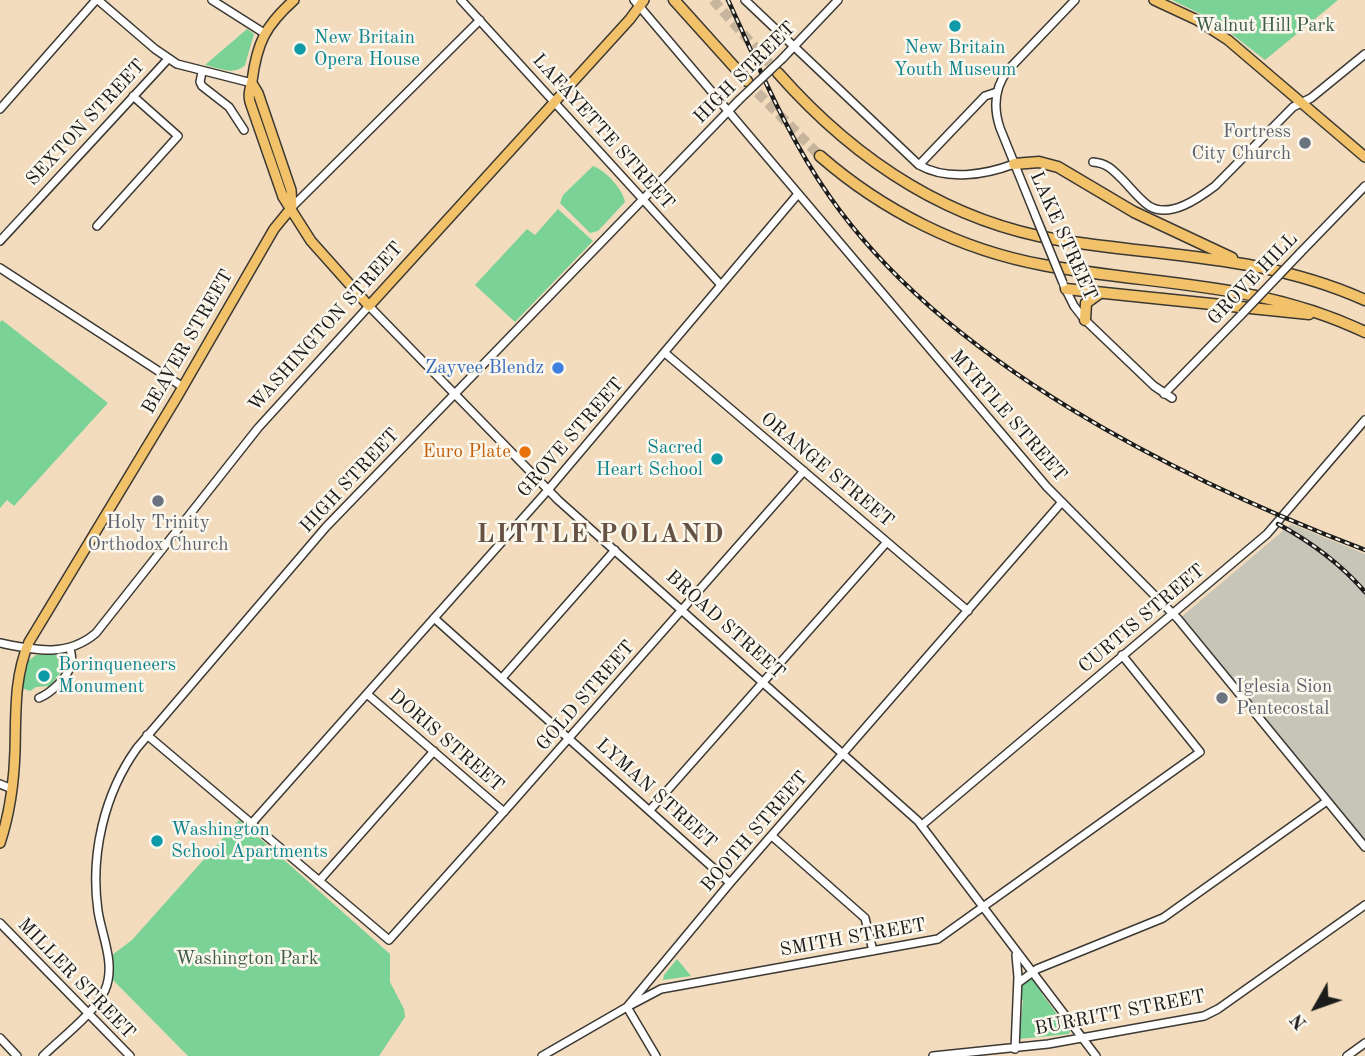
<!DOCTYPE html>
<style>
body{margin:0}
#map{position:relative;width:1365px;height:1056px;overflow:hidden;background:#f2dcbd;font-family:"Old Standard TT",serif}
canvas{display:block}
.north{position:absolute;left:1281px;top:972px;width:70px;height:70px;-webkit-text-stroke:5px #fbf7ec;paint-order:stroke;rotate:230deg;font-size:19px;font-weight:700;line-height:28px;text-align:center;color:#1c1c1c}
.north::after{content:'';display:block;margin:auto;width:24px;height:32px;background:#1c1c1c;clip-path:polygon(50% 0,100% 100%,50% 72%,0 100%)}
</style>
<div id="map">
<canvas width="1365" height="1056"></canvas>
<div class="north">N</div>
</div>
<script>
const ctx = document.querySelector('canvas').getContext('2d');
ctx.lineJoin = 'round';
function fillPath(path, color) {
  ctx.fillStyle = color;
  ctx.fill(path, 'evenodd');
}
function strokePath(path, color, width, dash) {
  ctx.strokeStyle = color;
  ctx.lineWidth = width;
  ctx.lineCap = dash ? 'butt' : 'round';
  ctx.setLineDash(dash || []);
  ctx.stroke(path);
}
function drawText(font, color, halo, rows, align = 'center') {
  ctx.font = font + ' "Old Standard TT",serif';
  ctx.lineWidth = 5;
  ctx.setLineDash([]);
  ctx.textBaseline = 'middle';
  ctx.strokeStyle = halo;
  ctx.fillStyle = color;
  for (const [text, x, y, turn = 0] of rows) {
    ctx.save();
    ctx.translate(x, y);
    ctx.rotate((+turn || 0) * Math.PI / 180);
    ctx.textAlign = isNaN(turn) ? turn : align;
    if (halo) ctx.strokeText(text, 0, 0);
    ctx.fillText(text, 0, 0);
    ctx.restore();
  }
}
fillPath(new Path2D(`
 M1291,524L1365,554V842L1180,618Z`), '#c7c5b8');
fillPath(new Path2D(`
 M1172,0H1338L1265,60L1215,21Z
 M247,29L254,34L245,65C234,76 219,68 205,65Z
 M593,166C605,170 623,189 625,202L598,231L590,233L560,203L563,195Z
 M558,209L593,241L515,322L475,285L527,229L535,235Z
 M2,320L108,403L14,506L7,500L0,508V322Z
 M36,655H61L66,658L68,663L50,686L36,687L30,691L22,688L28,661Z
 M239,820L390,954V982L404,1009L405,1017L379,1056H188L112,979V955L132,940Z
 M677,959L691,976L663,980L664,975Z
 M1030,977L1033,978L1043,990L1042,994L1065,1025L1071,1028L1069,1034L1019,1039L1023,1001L1021,998L1022,984Z`), '#7ad297');
strokePath(new Path2D(`
 M713,0L778,73
 M747,82L820,156`), '#c7b69d', 10, [10, 5]);
const minor = new Path2D(`
 M98,0L155,49L177,64L252,83
 M212,0L264,33
 M461,0L721,285
 M634,0L1047,487L1178,619L1365,847
 M745,0L919,165C947,181 985,175 1014,164
 M782,59L838,0
 M202,72L200,82L202,86L229,107L244,130
 M0,109L96,0
 M1093,162C1106,163 1112,169 1121,178C1130,187 1139,199 1149,206C1170,219 1199,198 1215,186L1293,107L1311,98L1365,54
 M919,165L985,96L997,92
 M292,207L480,20
 M1036,217L1000,128C993,107 994,88 1008,70L1075,0
 M97,226L178,136L133,96
 M0,241L168,59
 M1300,253L1365,186
 M0,268L183,387
 M1064,286L1074,306L1085,320L1154,386L1172,398
 M665,353L968,611
 M1164,394L1242,314
 M434,618L730,883
 M0,643C34,650 67,658 96,633L258,428L369,306L558,500L918,821L1096,1056
 M502,678L615,550
 M367,694L504,812
 M39,698C51,693 67,678 71,665C73,660 71,653 70,648
 M147,735L389,940L510,805L804,471
 M0,784L12,789
 M650,810L887,542
 M252,823L548,490L798,194
 M922,825L1267,534L1365,420
 M772,836L865,918L873,951
 M319,881L434,751
 M0,923L130,1056
 M1018,983L1037,969L1163,918L1327,801
 M0,1038L17,1056
 M1015,1049L1018,977L1016,955
 M43,1056C61,1038 95,1013 105,990C116,964 102,937 98,911C90,855 104,794 137,748L326,527L739,100
 M542,1056L627,1007L730,883L1062,502
 M656,1056L627,1007L661,989L938,939L1200,752L1122,655
 M933,1056L1048,1044L1204,1016L1218,1009L1365,905
 M1347,1056L1365,1043`);
const major = new Path2D(`
 M294,0C265,26 257,43 252,81C250,89 248,94 250,102L283,197L311,241L369,306L630,19L644,0
 M1154,0L1197,20L1228,40L1365,157
 M252,83L258,93L291,190L292,207
 M0,843C10,813 14,782 15,751C16,713 14,677 29,642L177,397L274,229L292,207`);
const highway = new Path2D(`
 M674,0L747,81
 M778,73C853,158 946,221 1059,240C1165,257 1265,255 1365,300
 M820,156C883,211 961,250 1043,265C1156,286 1258,281 1365,332
 M1014,164L1039,162L1058,167L1134,212L1232,258
 M1066,289L1309,314
 M1085,320L1086,303L1100,293`);
strokePath(minor, '#3c3934', 10);
strokePath(major, '#3c3934', 12);
strokePath(highway, '#3c3934', 13);
strokePath(minor, '#fff', 7);
strokePath(major, '#f2c26a', 9);
strokePath(highway, '#f2c26a', 10);
const rail = new Path2D(`
 M728,0C759,67 787,136 830,197C946,363 1179,479 1365,550
 M1278,524C1311,542 1340,563 1365,592`);
strokePath(rail, '#1c1c1c', 4.5);
strokePath(rail, '#fbf7ec', 2, [5]);
const minorBridge = new Path2D(`
 M739,100L782,59
 M1036,217L1063,283
 M1242,314L1300,253`);
strokePath(minorBridge, '#3c3934', 10, []);
strokePath(minorBridge, '#fff', 7);
for (const [x, y, r, color] of [
 [955,26,7,"#0f9aa8"],
 [300,49,7,"#0f9aa8"],
 [1305,143,7,"#6b7280"],
 [558,368,7,"#3f7fe0"],
 [525,452,7,"#e8710a"],
 [717,459,7,"#0f9aa8"],
 [158,501,7,"#6b7280"],
 [44,676,7,"#0f9aa8"],
 [1222,698,7,"#6b7280"],
 [157,841,7,"#0f9aa8"]
]) {
  const dot = new Path2D();
  dot.arc(x, y, r, 0, 2 * Math.PI);
  ctx.fillStyle = color;
  ctx.fill(dot);
  strokePath(dot, '#fbf7ec', 2.5);
}
drawText('19px', '#3d5c47', '#fbf7ec', [
 ["Walnut Hill Park",1265,26],
 ["Washington Park",247,959]
]);
drawText('19px', '#0d838f', '#fbf7ec', [
 ["New Britain",314,38],
 ["Opera House",314,60],
 ["New Britain",955,48,"center"],
 ["Youth Museum",955,70,"center"],
 ["Sacred",703,448,"right"],
 ["Heart School",703,470,"right"],
 ["Borinqueneers",58,665],
 ["Monument",58,687],
 ["Washington",171,830],
 ["School Apartments",171,852]
], 'left');
drawText('19px', '#1c1c1c', '#fbf7ec', [
 ["HIGH STREET",745,73,-45],
 ["SEXTON STREET",86,123,-47],
 ["LAFAYETTE STREET",603,132,48],
 ["LAKE STREET",1063,236,66],
 ["GROVE HILL",1253,279,-46],
 ["WASHINGTON STREET",326,327,-48],
 ["BEAVER STREET",188,342,-60],
 ["MYRTLE STREET",1008,416,49],
 ["GROVE STREET",571,438,-49],
 ["ORANGE STREET",827,470,40],
 ["HIGH STREET",350,481,-47],
 ["CURTIS STREET",1142,619,-40],
 ["BROAD STREET",725,625,42],
 ["GOLD STREET",586,696,-49],
 ["DORIS STREET",446,741,41],
 ["LYMAN STREET",656,794,42],
 ["BOOTH STREET",755,832,-49],
 ["SMITH STREET",853,938,-10],
 ["MILLER STREET",76,979,46],
 ["BURRITT STREET",1120,1013,-11]
]);
drawText('19px', '#5b616d', '#fbf7ec', [
 ["Fortress",1291,132],
 ["City Church",1291,154],
 ["Holy Trinity",158,523,"center"],
 ["Orthodox Church",158,545,"center"],
 ["Iglesia Sion",1236,687,"left"],
 ["Pentecostal",1236,709,"left"]
], 'right');
drawText('19px', '#366cbe', '#fbf7ec', [
 ["Zayvee Blendz",544,368]
], 'right');
drawText('19px', '#c56008', '#fbf7ec', [
 ["Euro Plate",511,452]
], 'right');
ctx.letterSpacing = '2px';
drawText('bold 26px', '#665244', '#fbf7ec', [
 ["LITTLE POLAND",601,535]
]);
ctx.letterSpacing = '0px';
</script>
